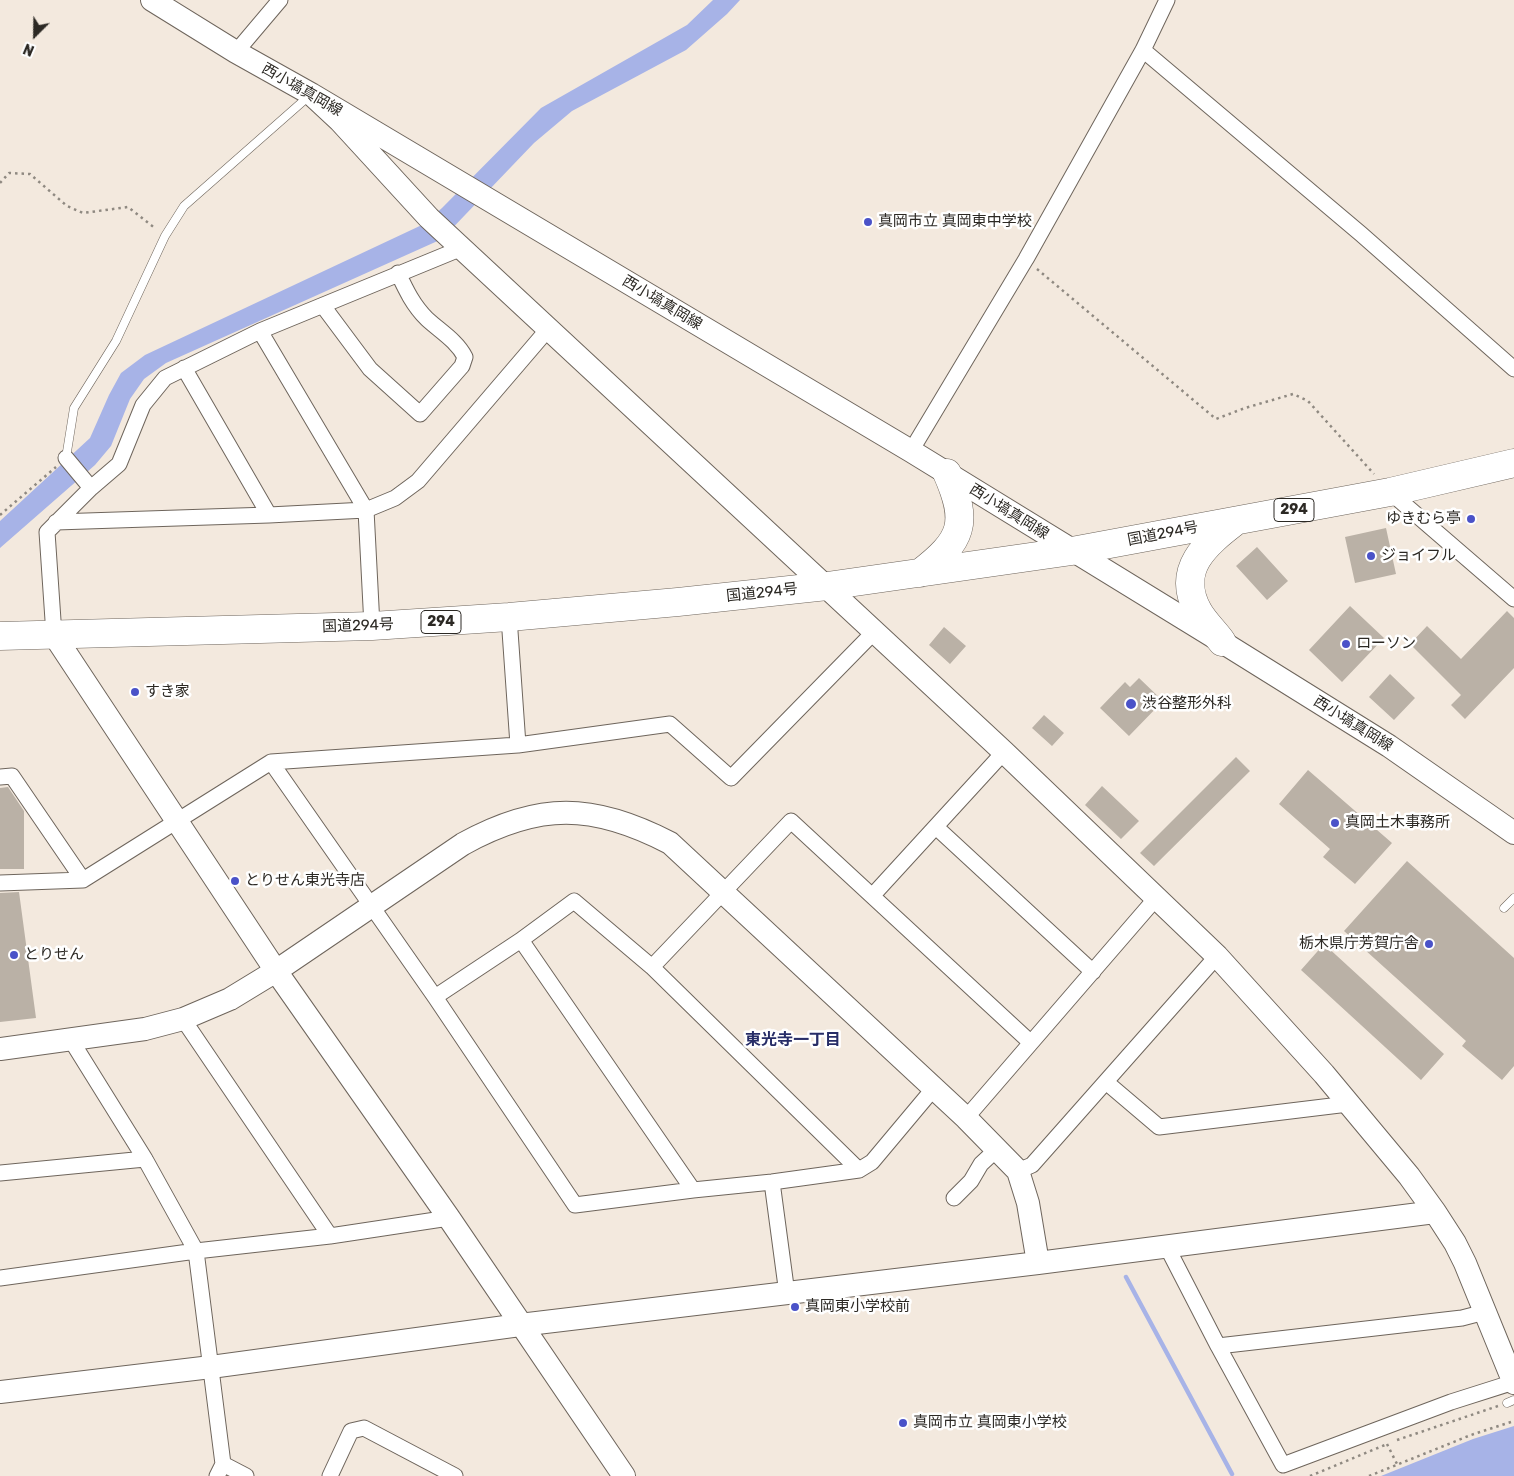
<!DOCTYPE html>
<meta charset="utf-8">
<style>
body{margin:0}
#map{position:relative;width:1514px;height:1476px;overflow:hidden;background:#f3e9de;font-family:Rubik,sans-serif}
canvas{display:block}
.north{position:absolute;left:10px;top:10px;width:50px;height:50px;-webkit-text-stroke:4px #fff;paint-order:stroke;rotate:203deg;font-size:14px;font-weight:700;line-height:20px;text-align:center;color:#2c2924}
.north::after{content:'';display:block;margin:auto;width:18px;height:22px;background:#2c2924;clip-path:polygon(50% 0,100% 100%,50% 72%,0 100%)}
</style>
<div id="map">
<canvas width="1514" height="1476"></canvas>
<div class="north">N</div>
</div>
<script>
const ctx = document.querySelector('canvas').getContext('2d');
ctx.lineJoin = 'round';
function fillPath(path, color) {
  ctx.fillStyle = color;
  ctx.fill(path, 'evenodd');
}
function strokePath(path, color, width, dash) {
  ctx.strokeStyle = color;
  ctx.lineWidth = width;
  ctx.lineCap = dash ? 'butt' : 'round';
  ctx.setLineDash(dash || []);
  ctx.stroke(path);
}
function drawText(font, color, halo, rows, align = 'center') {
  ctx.font = font + ' Rubik,"Noto Sans JP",sans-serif';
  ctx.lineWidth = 5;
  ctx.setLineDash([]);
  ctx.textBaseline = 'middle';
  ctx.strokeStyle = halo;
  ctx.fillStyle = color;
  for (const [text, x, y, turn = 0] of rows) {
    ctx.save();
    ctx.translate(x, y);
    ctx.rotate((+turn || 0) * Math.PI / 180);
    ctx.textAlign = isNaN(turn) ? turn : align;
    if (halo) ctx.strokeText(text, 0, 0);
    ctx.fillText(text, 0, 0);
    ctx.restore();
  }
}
fillPath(new Path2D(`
 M713,0H740L727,14L686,50L572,111L534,143L442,239L166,363L144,379L130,399L111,446L95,465L0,548V521L90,438L109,395L121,373L145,355L424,224L442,208L541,108L687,25Z
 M1514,1426V1476H1381L1473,1439Z`), '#a7b3e7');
strokePath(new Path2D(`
 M1126,1277L1232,1474`), '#a7b3e7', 4.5);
fillPath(new Path2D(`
 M1386,528L1396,574L1355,583L1345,537Z
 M1257,547L1288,581L1267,600L1236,566Z
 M1350,606L1384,638L1342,682L1309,650Z
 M1507,611L1514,618V668L1465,719L1451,705L1461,695L1410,644L1427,626L1461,659Z
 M944,627L966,646L950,664L929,645Z
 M1390,674L1415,698L1394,720L1369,697Z
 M1139,678L1163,701L1129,736L1100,708L1125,682L1130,687Z
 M1044,715L1064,733L1052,746L1032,728Z
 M1236,757L1250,771L1154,866L1140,853Z
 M1308,770L1392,843L1355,884L1323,857L1330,849L1279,804Z
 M1102,786L1139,821L1121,839L1085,805Z
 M8,787L24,811V869H0V788Z
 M1407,861L1514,958V1066L1502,1080L1462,1046L1466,1041L1344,931Z
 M19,892L36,1018L0,1022V893Z
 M1324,944L1444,1054L1421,1080L1301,970Z`), '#bab1a6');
const lane = new Path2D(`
 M66,458L74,408L116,341L165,236L184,206L309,96
 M1504,908L1514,898
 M1507,1403L1514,1400`);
const street = new Path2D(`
 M1143,50L1361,234L1514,369
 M236,52L280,0
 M323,306L370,369L420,414L462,366L465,357C457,341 440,331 427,319C413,305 406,290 398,273
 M260,331L366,510L372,626
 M184,368L269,515
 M911,451L1026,259L1143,50L1167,0
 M66,458L91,488
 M1390,492L1514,599
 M56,522L269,515L366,510L395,498L418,481L549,328
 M509,617L518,745
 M54,635L47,532L91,488L119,464L143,405L165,378L260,331L462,248
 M271,762L435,997L575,1205L693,1190L772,1182L859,1170L872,1162L934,1088
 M0,777L12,776L83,880
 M936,827L1093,972
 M0,883L83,880L271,762L518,745L670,724L731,778L875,631
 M873,895L1004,752
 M521,940L693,1190
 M652,967L791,821L1030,1042
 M435,997L521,940L574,901L652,967L859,1170
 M183,1019L330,1236
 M71,1040L145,1159L196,1251L223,1464L217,1476
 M1106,1082L1159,1127L1348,1104
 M966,1118L1157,897
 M1018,1171L1032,1165L1217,956
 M0,1173L145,1159
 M772,1182L787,1294
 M954,1198L971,1181L981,1164L996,1150
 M1167,1247L1218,1346L1283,1465L1451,1402L1514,1382
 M0,1278L196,1251L330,1236L449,1218
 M1218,1346L1462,1318L1485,1312
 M223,1464L246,1476
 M330,1476L351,1431L364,1428L455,1476`);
const secondary = new Path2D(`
 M152,0L236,52L311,94L911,451L1222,642L1389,746L1514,833
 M311,94L340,121L429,218L1004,752L1217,956L1324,1074L1409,1176L1435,1212L1455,1243L1465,1263L1514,1383
 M54,635L276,971L449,1218L624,1476
 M0,1049L145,1029L183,1019L230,999L276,971L463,844C539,802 593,803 670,843L966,1118L1018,1171L1028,1203L1038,1263
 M0,1392L211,1367L520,1325L1038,1263L1435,1212`);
const highway = new Path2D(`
 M920,573C963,540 969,523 947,473
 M0,636L372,626L509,617L678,602L827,586L1072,551L1390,492L1514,463
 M1222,642C1215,632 1204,622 1198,611C1175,569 1206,544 1236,521`);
strokePath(lane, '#6e655c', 9);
strokePath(street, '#6e655c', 17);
strokePath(secondary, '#6e655c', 24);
strokePath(highway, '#6e655c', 29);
strokePath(new Path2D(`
 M0,183L9,173L30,174L67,206L83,213L128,207L156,229
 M1037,269L1216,419L1245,408L1293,394L1308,401L1374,474
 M0,515L56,467
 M1397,1440L1498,1406
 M1387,1444L1397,1464
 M1310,1476L1385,1445
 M1369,1476L1471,1435L1514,1421`), '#8f8981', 2.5, [2.5, 4]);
strokePath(lane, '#fff', 8);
strokePath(street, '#fff', 15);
strokePath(secondary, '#fff', 22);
strokePath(highway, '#fff', 28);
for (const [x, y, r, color] of [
 [868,222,5,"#4a52c8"],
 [1471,519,5,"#4a52c8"],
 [1371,556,5,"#4a52c8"],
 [1346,644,5,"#4a52c8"],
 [135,692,5,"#4a52c8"],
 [1131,704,6,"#4a52c8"],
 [1335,823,5,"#4a52c8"],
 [235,881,5,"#4a52c8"],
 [1429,944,5,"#4a52c8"],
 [14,955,5,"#4a52c8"],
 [795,1307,5,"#4a52c8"],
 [903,1423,5,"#4a52c8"]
]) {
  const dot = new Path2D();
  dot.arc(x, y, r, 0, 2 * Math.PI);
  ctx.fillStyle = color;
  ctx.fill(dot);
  strokePath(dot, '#fff', 2);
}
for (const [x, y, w] of [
 [1294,510,40],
 [441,622,40]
]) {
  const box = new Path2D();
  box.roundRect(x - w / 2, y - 11.5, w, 23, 4);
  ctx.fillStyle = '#fff';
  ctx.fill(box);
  strokePath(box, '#2c2924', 1);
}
drawText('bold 14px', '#2c2924', null, [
 ["294",1294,510],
 ["294",441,622]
]);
drawText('15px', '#2c2924', '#fff', [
 ["西小塙真岡線",302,90,30],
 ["西小塙真岡線",662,303,31],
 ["西小塙真岡線",1009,512,32],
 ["国道294号",1163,534,-11],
 ["国道294号",762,593,-6],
 ["国道294号",358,626,-2],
 ["西小塙真岡線",1353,724,32]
]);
drawText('15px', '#2c2924', '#fff', [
 ["真岡市立 真岡東中学校",878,222],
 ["ゆきむら亭",1461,519,"right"],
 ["ジョイフル",1381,556],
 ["ローソン",1356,644],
 ["すき家",145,692],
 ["渋谷整形外科",1142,704],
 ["真岡土木事務所",1345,823],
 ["とりせん東光寺店",245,881],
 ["栃木県庁芳賀庁舎",1419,944,"right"],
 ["とりせん",24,955],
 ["真岡東小学校前",805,1307],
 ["真岡市立 真岡東小学校",913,1423]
], 'left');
drawText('bold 16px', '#272d67', '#fff', [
 ["東光寺一丁目",793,1040]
]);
</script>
